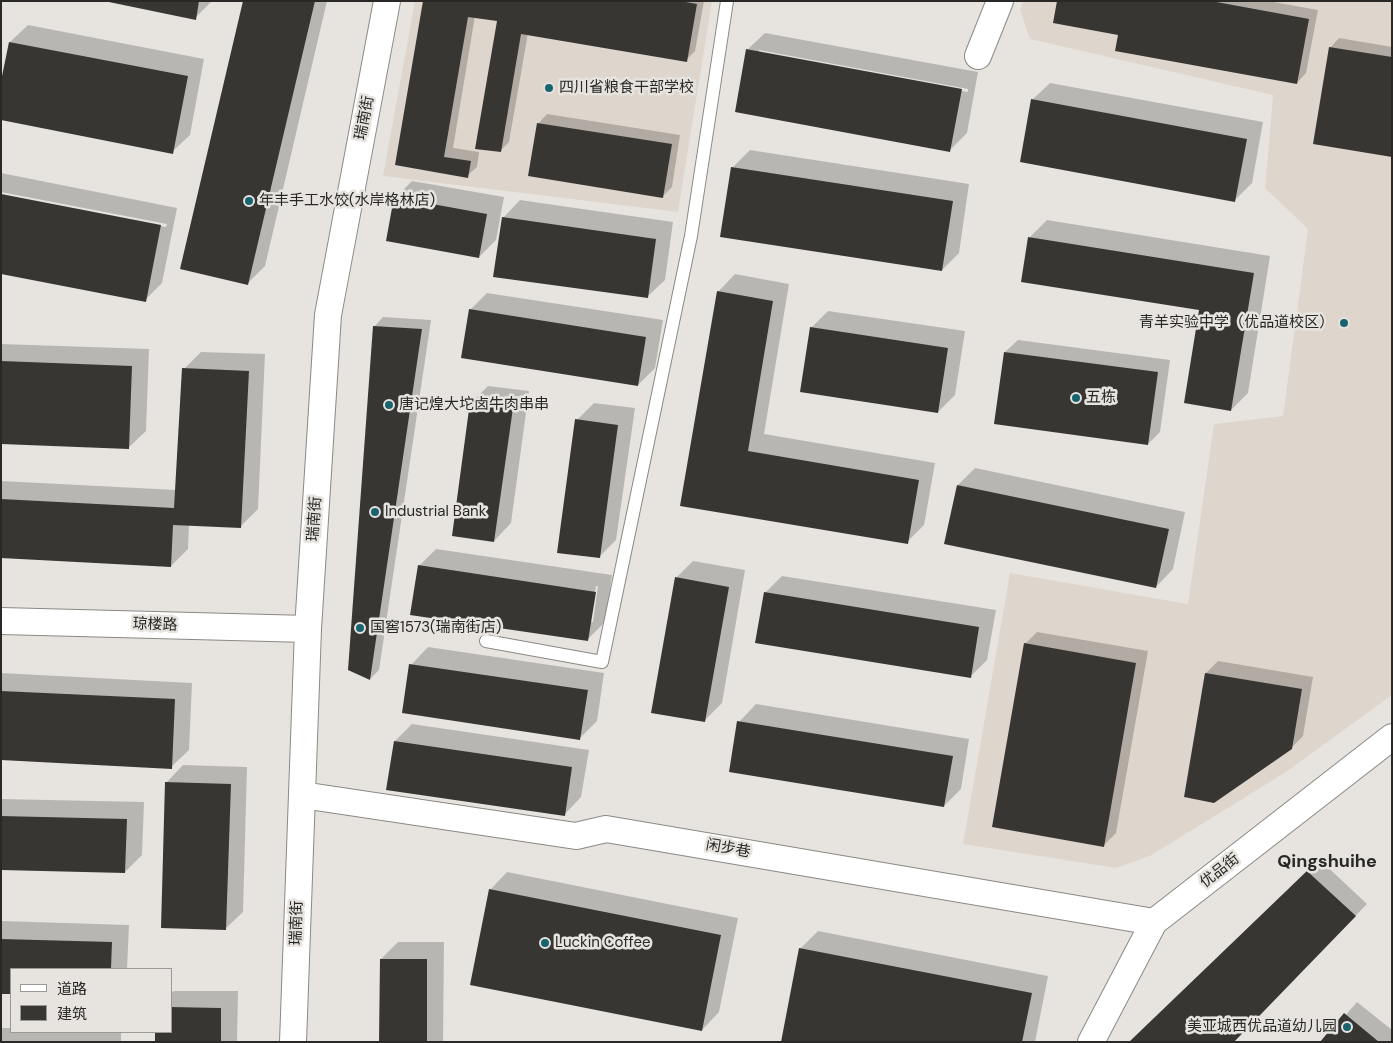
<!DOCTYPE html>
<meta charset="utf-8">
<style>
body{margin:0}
#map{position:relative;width:1393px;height:1043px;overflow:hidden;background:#e7e4e0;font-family:"DM Sans","Noto Sans SC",sans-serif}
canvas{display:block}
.frame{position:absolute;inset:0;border:2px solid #292826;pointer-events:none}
.legend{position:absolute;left:10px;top:968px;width:162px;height:65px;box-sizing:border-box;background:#e7e4e0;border:1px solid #9b9996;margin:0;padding:6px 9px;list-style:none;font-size:15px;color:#292826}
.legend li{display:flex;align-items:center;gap:10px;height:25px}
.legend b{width:25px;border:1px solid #9b9996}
</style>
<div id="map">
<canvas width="1393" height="1043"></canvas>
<div class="frame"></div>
<ul class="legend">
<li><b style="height:6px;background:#fff"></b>道路</li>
<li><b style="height:14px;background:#383633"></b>建筑</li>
</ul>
</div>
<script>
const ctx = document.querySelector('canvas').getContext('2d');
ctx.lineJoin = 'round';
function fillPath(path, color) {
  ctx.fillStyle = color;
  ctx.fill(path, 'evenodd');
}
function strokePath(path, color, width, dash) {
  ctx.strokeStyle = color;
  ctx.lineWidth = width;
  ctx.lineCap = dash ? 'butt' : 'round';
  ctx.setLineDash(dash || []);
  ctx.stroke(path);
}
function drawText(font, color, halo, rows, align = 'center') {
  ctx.font = font + ' "DM Sans","Noto Sans SC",sans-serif';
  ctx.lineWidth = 5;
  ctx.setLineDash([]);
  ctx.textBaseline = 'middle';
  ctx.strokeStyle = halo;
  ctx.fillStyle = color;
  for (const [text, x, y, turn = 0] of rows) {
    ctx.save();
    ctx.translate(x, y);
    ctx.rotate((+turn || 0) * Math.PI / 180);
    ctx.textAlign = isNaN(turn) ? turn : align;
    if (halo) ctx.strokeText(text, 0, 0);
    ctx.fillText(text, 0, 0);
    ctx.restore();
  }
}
fillPath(new Path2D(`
 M415,1H712L678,212L383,176Z
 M1023,1H1392V695L1286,772L1150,856L1116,868L963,844L1010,573L1188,604L1214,424L1283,416L1308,229L1265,188L1273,95L1030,39L1020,10Z`), '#ded6cc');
fillPath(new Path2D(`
 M106,1H212L195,18Z
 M245,1H327L265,266L248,283Z
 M424,1H704L695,51L686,60L528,33L509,142L500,151L498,20L475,16L453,148L479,152L477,167L467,176L397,164Z
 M1059,1H1268L1318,10L1306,73L1297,83L1119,34Z
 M28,25L204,59L190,135L172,152L10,42Z
 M765,33L978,72L967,133L949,151L747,50ZM759,50L968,89V92L759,53Z
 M1339,38L1392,47V155L1330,48Z
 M1050,83L1263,122L1252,183L1234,201L1032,100Z
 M547,114L680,135L672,187L663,196L538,124Z
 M750,150L969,184L959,253L942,270L732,168Z
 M1,173L177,208L162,283L145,300L1,195L166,227L167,224L1,192Z
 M412,181L504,197L496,240L479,257L395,198Z
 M520,200L673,222L665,280L647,297L503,218Z
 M1047,220L1270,256L1248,393L1231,410L1200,309L1030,237Z
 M735,274L789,284L764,434L935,463L924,525L907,542L682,505L718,292Z
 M487,293L663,320L655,368L638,385L470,310Z
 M828,311L965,331L955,395L938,412L811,328Z
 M383,317L431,320L379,670L370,679L374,327Z
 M1018,340L1170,360L1160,432L1148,444L1005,352Z
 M1,344L149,349L146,431L128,448L1,443Z
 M201,352L265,354L258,509L241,526L189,524L188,549L171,566L1,557V481L176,490L184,369Z
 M488,386L529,391L511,523L494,541L471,403Z
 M594,403L635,408L616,540L599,557L577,420Z
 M975,468L1185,512L1173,569L1156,587L958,485Z
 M436,549L612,575L605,622L588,639L419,566ZM596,586H598L593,622H590Z
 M693,561L745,570L722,703L705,720L676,578Z
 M782,576L996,610L987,660L970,677L765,593Z
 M1037,632L1148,651L1116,833L1104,845L1025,644Z
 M428,647L604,673L597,721L580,738L411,665Z
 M1218,661L1313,677L1303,736L1291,748L1185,796L1206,673Z
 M1,673L192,683L189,750L171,767L1,759Z
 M756,704L969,739L961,789L944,806L739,722Z
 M412,724L589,750L581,797L564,815L395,741Z
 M183,765L247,767L243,912L225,929L166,783Z
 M1,799L144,802L142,855L125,872L1,869Z
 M1319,859L1367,904L1233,1042H1131Z
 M507,872L738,918L719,1012L702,1030L490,890Z
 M1,921L129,925L127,969H11V993H1Z
 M818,931L1048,976L1035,1042H782L801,948Z
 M398,942H444L443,1042H380L381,959Z
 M174,991H238L237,1042H156V1032H171V993Z
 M1357,1002L1392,1030V1042H1322Z
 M1,1028H11V1032L121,1033V1042H1Z`), '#0003');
fillPath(new Path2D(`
 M104,1H199L196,20Z
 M243,1H315L248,285L180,269Z
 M423,1H680L697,4L687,62L521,34L501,152L475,149L497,21L468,17L444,157L471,161L468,178L395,165Z
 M1057,1H1211L1309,19L1297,84L1115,51L1118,35L1053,23Z
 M9,42L188,76L173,154L1,120V81Z
 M1329,47L1392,57V157L1313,144Z
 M746,49L962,89L950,152L735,112Z
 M1031,99L1247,139L1235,202L1020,162Z
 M537,123L672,144L663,198L528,176Z
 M731,167L953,201L942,271L720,237Z
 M1,194L161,225L146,302L1,274Z
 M394,197L487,214L479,258L386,241Z
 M502,217L656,239L648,298L493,277Z
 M1028,237L1254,273L1231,411L1184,403L1199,310L1021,282Z
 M717,291L773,301L748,451L919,480L908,544L680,506Z
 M469,309L646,337L638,386L461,358Z
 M373,326L422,329L370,680L348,670Z
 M810,327L948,348L938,413L800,392Z
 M1004,352L1158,372L1148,445L994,424Z
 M1,361L132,366L129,449L1,444Z
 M182,368L249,371L241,528L173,525L171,567L1,558V499L174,508Z
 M470,402L513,408L494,542L452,536Z
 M575,419L618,425L600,558L557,553Z
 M957,485L1169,529L1156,588L944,544Z
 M418,565L596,592L588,641L410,615Z
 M675,577L729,587L705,722L651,713Z
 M764,592L979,627L971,678L755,643Z
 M1024,643L1136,663L1104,847L992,827Z
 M409,664L588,690L580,740L402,713Z
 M1205,673L1302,689L1292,749L1214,803L1184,797Z
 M1,691L175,699L172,769L1,760Z
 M737,721L953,756L944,807L729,772Z
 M394,741L572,767L565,816L386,790Z
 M165,782L231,784L226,930L161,928Z
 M1,816L127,819L125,873L1,870Z
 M1307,871L1356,916L1234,1042H1129Z
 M489,889L721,935L702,1031L470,985Z
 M1,939L112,942L111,969H11V994H1Z
 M799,948L1032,993L1022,1042H781Z
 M380,959H427V1042H379Z
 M171,1007L221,1008V1042H155V1032H171Z
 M1344,1013L1379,1042H1320Z`), '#383633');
const lane = new Path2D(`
 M486,641L602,662L691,236L727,1`);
const street = new Path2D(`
 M978,56L1000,1
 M1,621L308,629
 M302,795L576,836L606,829L1154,922
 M293,1042L308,629L328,315L387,1
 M1091,1042L1154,922L1392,737`);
strokePath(lane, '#8b8985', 14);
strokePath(street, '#8b8985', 28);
strokePath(lane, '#fff', 12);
strokePath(street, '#fff', 26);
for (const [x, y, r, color] of [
 [549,88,5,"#18646e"],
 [249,201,5,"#18646e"],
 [1344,323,5,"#18646e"],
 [1076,398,5,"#18646e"],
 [389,405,5,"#18646e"],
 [375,512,5,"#18646e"],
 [360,628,5,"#18646e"],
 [545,943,5,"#18646e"],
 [1347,1027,5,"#18646e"]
]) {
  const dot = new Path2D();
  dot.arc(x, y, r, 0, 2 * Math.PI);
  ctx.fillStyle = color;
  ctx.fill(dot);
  strokePath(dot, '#e7e4e0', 2);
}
drawText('15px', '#292826', '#e7e4e0', [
 ["四川省粮食干部学校",559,88],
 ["年丰手工水饺(水岸格林店)",259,201],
 ["青羊实验中学（优品道校区）",1334,323,"right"],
 ["五栋",1086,398],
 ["唐记煌大坨卤牛肉串串",399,405],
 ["Industrial Bank",385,512],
 ["国窖1573(瑞南街店)",370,628],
 ["Luckin Coffee",555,943],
 ["美亚城西优品道幼儿园",1337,1027,"right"]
], 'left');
drawText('15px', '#292826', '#e7e4e0', [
 ["瑞南街",365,118,-79],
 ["瑞南街",315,519,-86],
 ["琼楼路",155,625,2],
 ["闲步巷",728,849,10],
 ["优品街",1220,871,-38],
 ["瑞南街",297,923,-88]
]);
drawText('bold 18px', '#292826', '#e7e4e0', [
 ["Qingshuihe",1327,862]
]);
</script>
